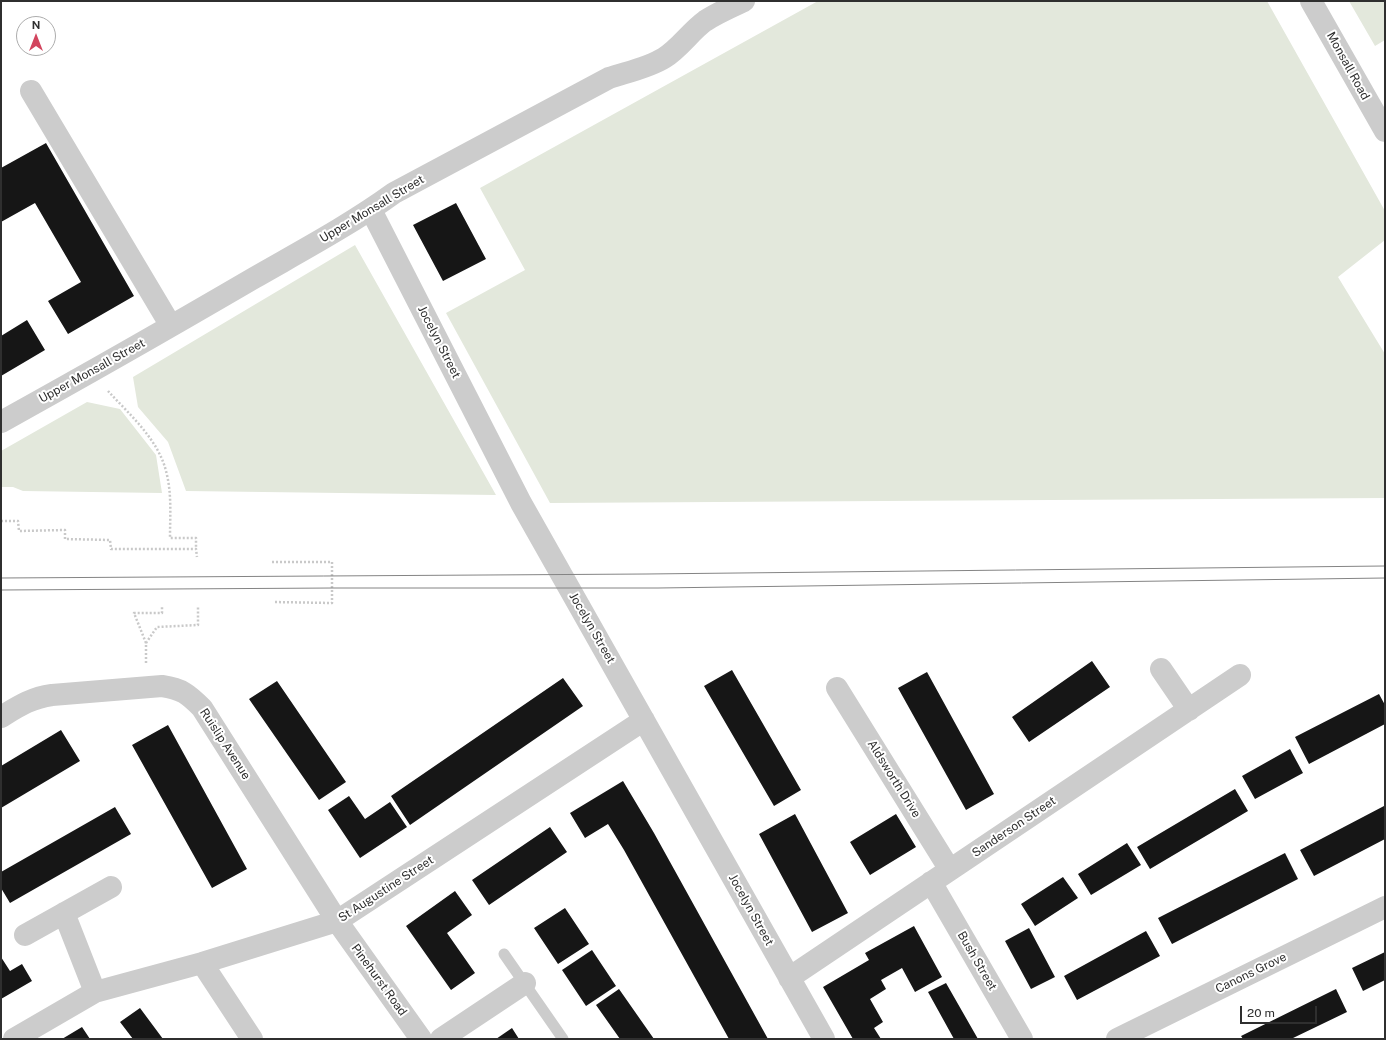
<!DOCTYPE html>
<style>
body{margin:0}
#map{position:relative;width:1386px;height:1040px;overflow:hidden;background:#fff;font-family:"Public Sans",sans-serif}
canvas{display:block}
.frame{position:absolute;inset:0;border:2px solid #2f2f2f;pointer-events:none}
.north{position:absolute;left:16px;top:16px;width:40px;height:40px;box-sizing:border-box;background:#fff;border:1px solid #acacac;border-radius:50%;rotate:0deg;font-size:11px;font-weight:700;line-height:16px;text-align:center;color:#2f2f2f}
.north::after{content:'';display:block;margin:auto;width:14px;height:18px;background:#d2455e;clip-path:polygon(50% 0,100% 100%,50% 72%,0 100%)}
.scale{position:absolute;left:1240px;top:1006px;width:77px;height:18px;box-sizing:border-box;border:2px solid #2f2f2f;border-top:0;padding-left:5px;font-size:12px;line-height:14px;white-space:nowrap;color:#2f2f2f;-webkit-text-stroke:3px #fff;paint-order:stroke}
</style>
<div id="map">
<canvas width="1386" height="1040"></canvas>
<div class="frame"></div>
<div class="north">N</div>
<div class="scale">20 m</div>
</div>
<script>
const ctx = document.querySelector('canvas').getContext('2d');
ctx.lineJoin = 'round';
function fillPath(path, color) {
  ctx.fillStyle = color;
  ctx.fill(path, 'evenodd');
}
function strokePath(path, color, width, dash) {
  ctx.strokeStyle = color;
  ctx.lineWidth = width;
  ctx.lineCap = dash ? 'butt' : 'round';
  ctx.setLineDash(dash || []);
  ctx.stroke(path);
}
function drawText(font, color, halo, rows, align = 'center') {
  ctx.font = font + ' "Public Sans",sans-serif';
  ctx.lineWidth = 4;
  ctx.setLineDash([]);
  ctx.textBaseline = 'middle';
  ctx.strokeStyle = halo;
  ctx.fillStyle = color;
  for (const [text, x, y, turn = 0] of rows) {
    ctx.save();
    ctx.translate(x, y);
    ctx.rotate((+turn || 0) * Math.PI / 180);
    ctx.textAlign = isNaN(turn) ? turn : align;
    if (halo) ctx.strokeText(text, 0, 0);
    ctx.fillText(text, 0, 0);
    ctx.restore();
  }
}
fillPath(new Path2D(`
 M818,1H1267L1385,211V240L1338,277L1385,354V498L550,503L446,313L525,270L480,188Z
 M1349,1H1385V40L1375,46Z
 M355,245L496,495L186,491L168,442L138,407L133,377Z
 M87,402L120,409L156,455L162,493L23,491L13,487H1V451Z`), '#e3e8dc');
fillPath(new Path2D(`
 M46,143L134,296L68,334L48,301L81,282L35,203L1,222V168Z
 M456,203L486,259L443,281L413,225Z
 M27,320L45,350L1,376V336Z
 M1092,661L1110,687L1029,742L1012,717Z
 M732,670L801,790L774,806L704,686Z
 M927,672L994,794L966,810L898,688Z
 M563,678L583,706L410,825L391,796Z
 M277,681L346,782L319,800L249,699Z
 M1379,694L1385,705V724L1309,764L1295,737Z
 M168,725L247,869L212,888L132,745Z
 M61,730L80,761L1,808V766Z
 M1290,749L1303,773L1255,799L1242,776Z
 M623,781L654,833L768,1039H729L624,850L608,824L585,838L570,813Z
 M1235,789L1248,811L1150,869L1137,847Z
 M349,796L365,819L390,802L407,827L360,858L328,810Z
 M1384,806L1385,839L1314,876L1300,850Z
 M115,807L131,834L10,903L1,888V872Z
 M795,814L848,913L812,932L759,834Z
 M896,814L916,847L870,875L850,842Z
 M550,827L567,852L489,905L472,880Z
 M1127,843L1141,865L1091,895L1078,874Z
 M1285,853L1298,879L1172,944L1158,918Z
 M1063,877L1078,898L1035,926L1021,904Z
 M455,891L472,915L447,933L475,973L451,990L406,926Z
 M565,908L589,944L558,964L534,928Z
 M914,926L942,977L915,992L902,968L881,980L886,989L870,999L883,1022L874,1028L881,1039H853L823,987L869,960L865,953Z
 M1029,928L1055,977L1031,989L1005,941Z
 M1146,931L1160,956L1077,1000L1064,976Z
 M592,950L616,986L586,1006L562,970Z
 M1385,952V980L1363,991L1352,968Z
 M1,957L10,971L22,964L32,981L1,999Z
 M946,983L978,1039H954L928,992Z
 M619,989L654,1039H620L596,1005Z
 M1336,989L1347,1012L1291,1039H1243L1241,1036Z
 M140,1008L163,1039H133L120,1022Z
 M82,1027L90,1039H62Z
 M512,1028L519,1039H496Z`), '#161616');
strokePath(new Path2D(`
 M108,391C129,414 158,439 166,471C172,493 170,516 170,538H196V549
 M1,521H18L19,531L65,530V539L110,540L111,549H196L197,557
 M272,562H332V603L273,602
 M146,643L134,613H162V607
 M146,663V643L157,627L198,625V607`), '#c9c9c9', 2.5, [2, 2]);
strokePath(new Path2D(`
 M504,954L563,1039`), '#ccc', 11);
strokePath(new Path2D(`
 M1311,1L1385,131
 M31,91L171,326
 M371,210L521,503L824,1039
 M1,422C86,375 170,327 254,278C301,251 350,225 394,193L609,78C627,72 648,68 664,58C680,48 690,32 705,21C717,13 731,7 744,1
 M1161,669L1189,710
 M837,688L950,870
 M1,717C19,706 31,698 52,695L162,686C182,689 188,694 202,708L337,921L421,1039
 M931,882L1022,1039
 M64,913L95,992
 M25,935L111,887
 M202,963L252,1039
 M789,978L1240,675
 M14,1039L95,992L202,963L337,921L644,720
 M441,1039L525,983
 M1117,1039L1385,907`), '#ccc', 22);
strokePath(new Path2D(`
 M1,578L646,574L1385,566
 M1,590L333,588H658L1385,578`), '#848484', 1);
drawText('12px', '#2f2f2f', '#fff', [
 ["Monsall Road",1348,66,61],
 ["Upper Monsall Street",372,209,-31],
 ["Jocelyn Street",439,342,63],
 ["Upper Monsall Street",92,371,-29],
 ["Jocelyn Street",592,628,60],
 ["Ruislip Avenue",225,744,57],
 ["Aldsworth Drive",894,779,58],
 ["Sanderson Street",1014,827,-34],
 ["St Augustine Street",386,889,-33],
 ["Jocelyn Street",751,910,61],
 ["Bush Street",977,961,60],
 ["Canons Grove",1251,973,-26],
 ["Pinehurst Road",379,980,54]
]);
</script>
